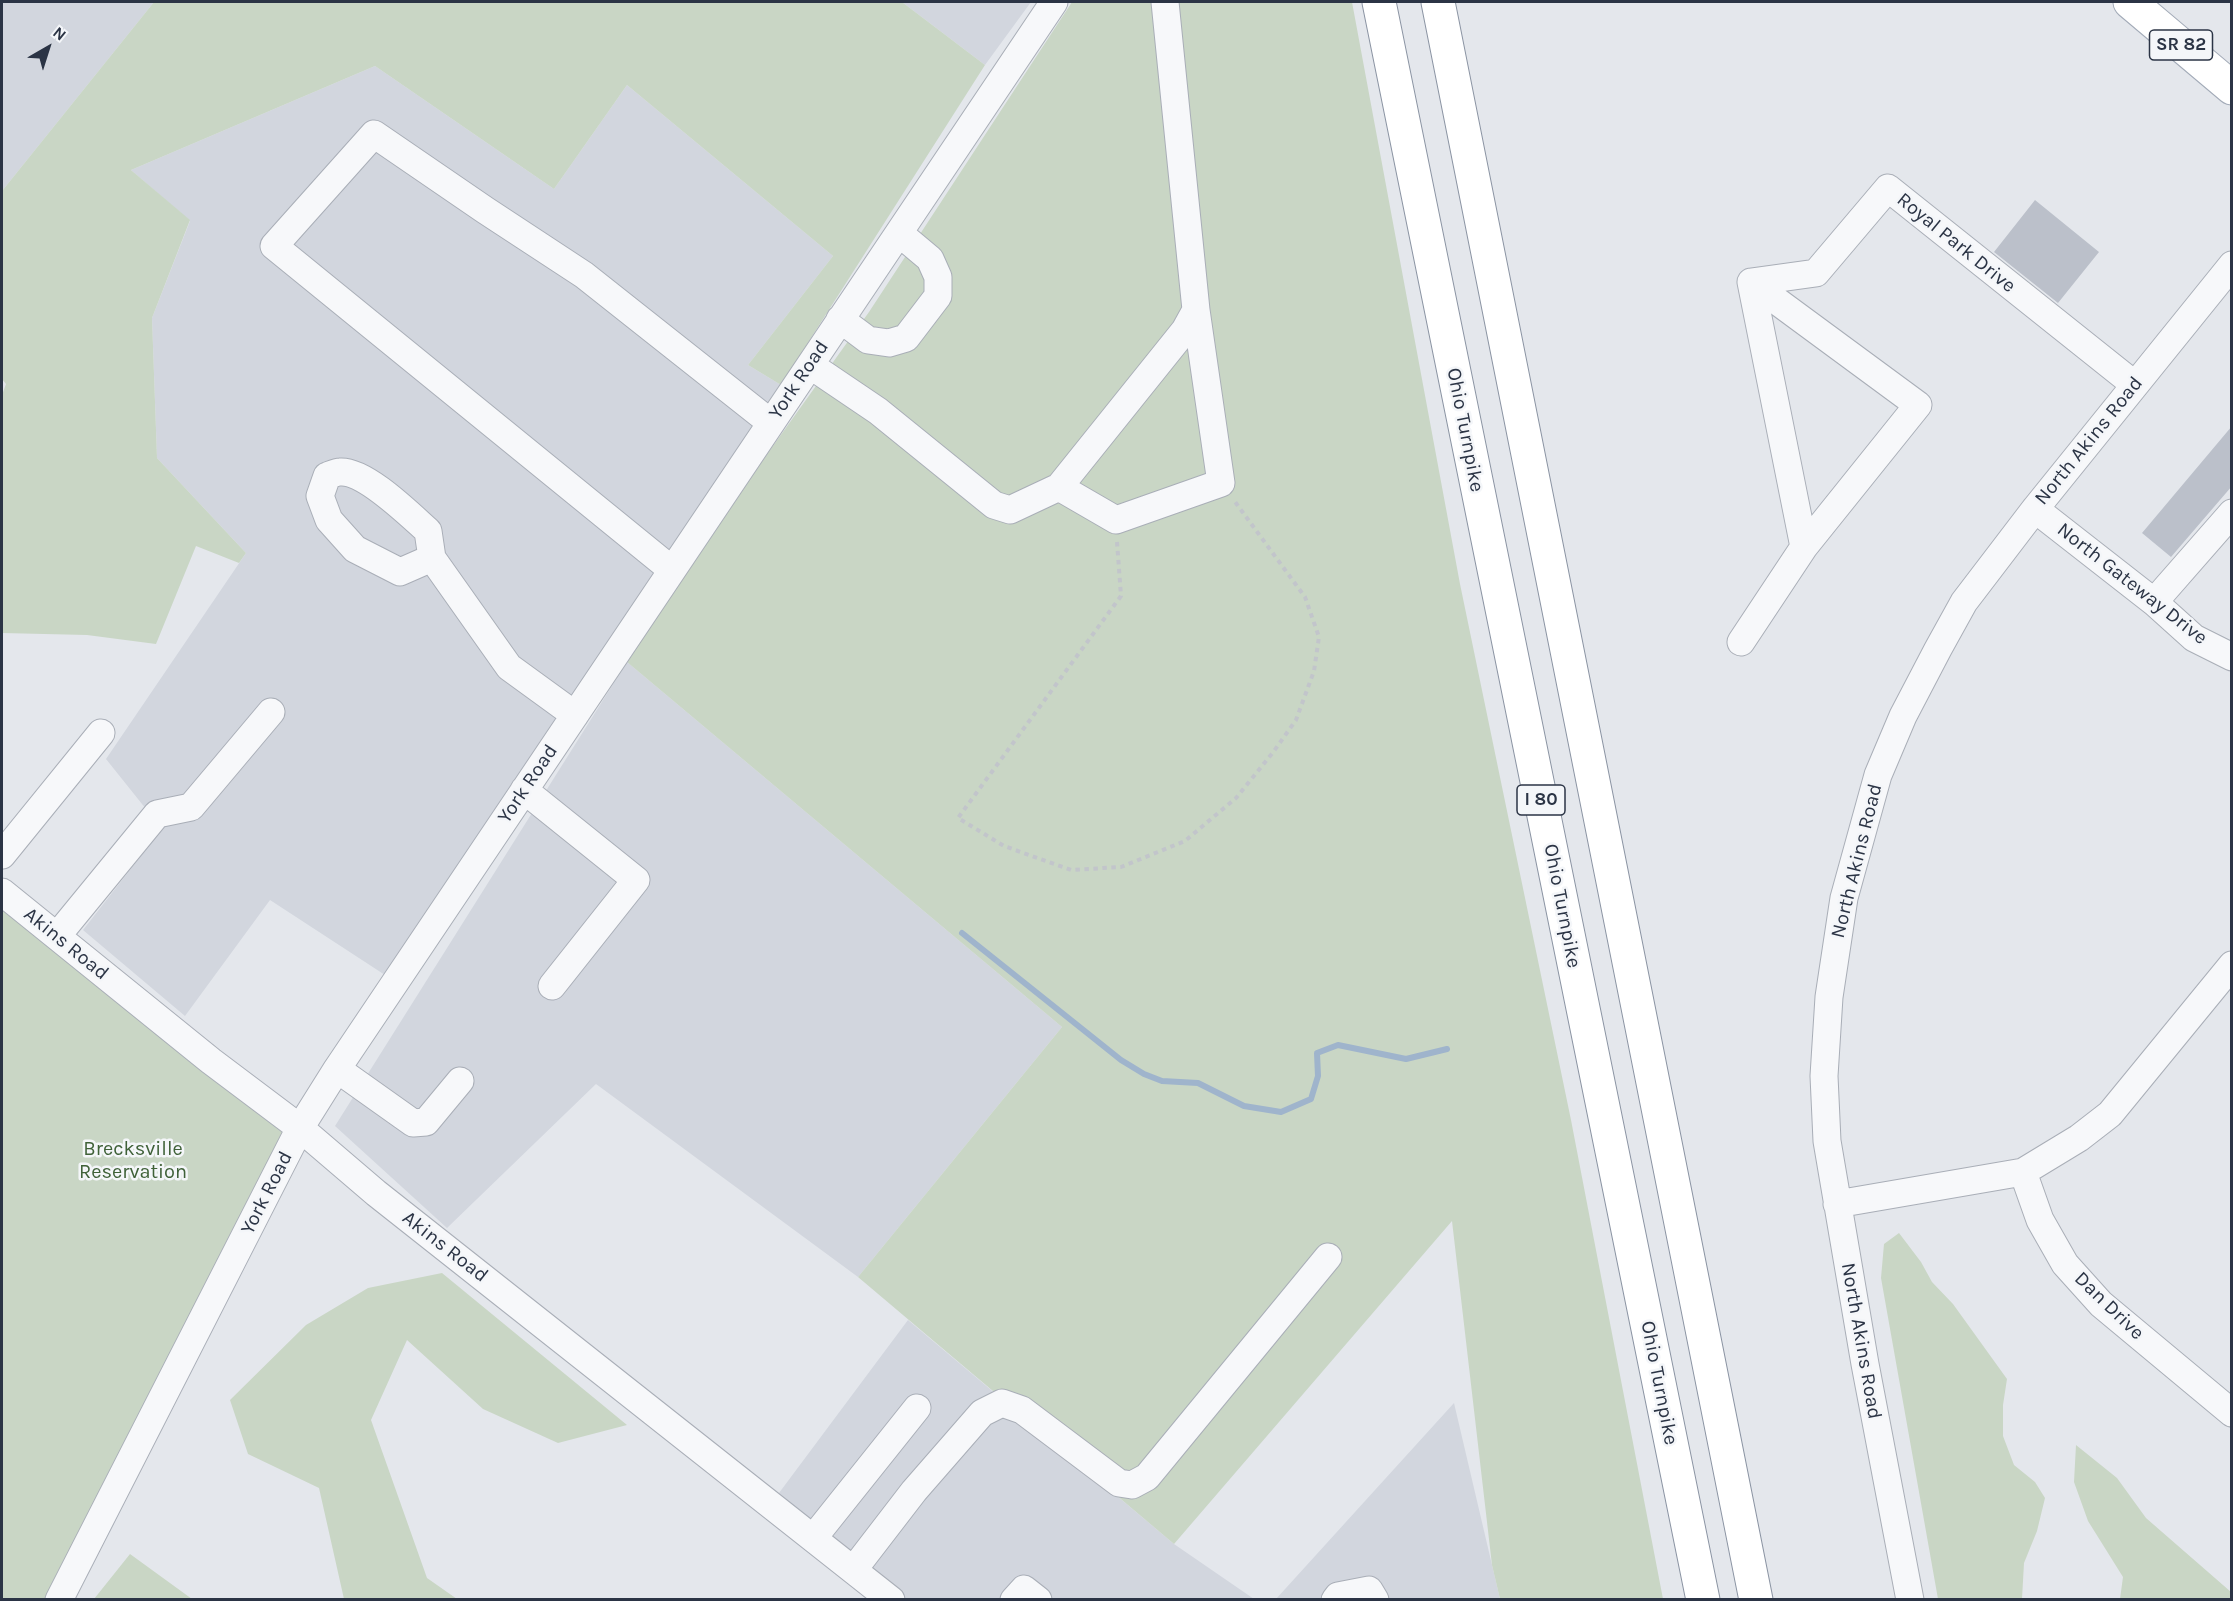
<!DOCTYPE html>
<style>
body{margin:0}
#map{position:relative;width:2233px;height:1601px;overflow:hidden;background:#e4e7ec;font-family:Karla,sans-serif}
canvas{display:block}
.frame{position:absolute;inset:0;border:3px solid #2b3445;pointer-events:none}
.north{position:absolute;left:18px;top:18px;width:60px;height:60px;-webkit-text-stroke:4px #f4f6f9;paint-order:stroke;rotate:39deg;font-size:16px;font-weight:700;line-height:24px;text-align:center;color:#2b3445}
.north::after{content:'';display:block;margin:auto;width:21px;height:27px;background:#2b3445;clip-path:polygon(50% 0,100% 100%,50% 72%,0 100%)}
</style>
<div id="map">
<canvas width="2233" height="1601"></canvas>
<div class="frame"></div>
<div class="north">N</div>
</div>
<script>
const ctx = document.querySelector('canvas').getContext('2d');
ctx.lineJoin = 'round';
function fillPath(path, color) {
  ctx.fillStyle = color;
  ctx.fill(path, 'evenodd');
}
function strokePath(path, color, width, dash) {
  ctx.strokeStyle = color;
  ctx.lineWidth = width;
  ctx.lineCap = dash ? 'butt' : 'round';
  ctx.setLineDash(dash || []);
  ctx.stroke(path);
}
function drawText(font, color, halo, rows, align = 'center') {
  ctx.font = font + ' Karla,sans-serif';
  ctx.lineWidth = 5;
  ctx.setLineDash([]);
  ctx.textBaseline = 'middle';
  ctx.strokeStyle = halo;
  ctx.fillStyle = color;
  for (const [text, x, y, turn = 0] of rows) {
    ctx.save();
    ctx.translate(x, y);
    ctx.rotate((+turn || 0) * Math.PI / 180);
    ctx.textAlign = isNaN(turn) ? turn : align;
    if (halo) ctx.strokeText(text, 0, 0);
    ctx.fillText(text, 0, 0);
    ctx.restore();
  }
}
fillPath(new Path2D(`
 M2,2H154L2,191Z
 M902,2H1031L985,65Z
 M375,66L554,189L627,85L833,256L748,365L781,385L385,975L270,900L185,1016L83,930L162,829L106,759L246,553L157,458L152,318L190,221L131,170Z
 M627,662L1062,1027L858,1277L596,1084L447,1228L335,1126Z
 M908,1320L1174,1544L1254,1599H903L779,1493Z
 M1454,1403L1500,1599H1276Z`), '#d2d6de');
fillPath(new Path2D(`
 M154,2H902L985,65L781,385L748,365L833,256L627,85L554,189L375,66L131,170L190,220L152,318L157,458L246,553L239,563L196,546L156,644L87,635L2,633V395L6,384L2,379V191Z
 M1072,2H1352L1460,584L1571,1120L1663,1599H1500L1492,1565L1452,1221L1174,1544L858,1277L1062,1027L627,662L765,457L869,312Z
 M2,885L300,1125L65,1599H2Z
 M1899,1233L1921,1262L1932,1282L1953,1304L2007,1379L2003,1405V1436L2014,1465L2035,1482L2045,1498L2037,1531L2024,1563L2022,1599H1938L1881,1278L1884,1244Z
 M442,1273L627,1425L558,1443L483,1409L407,1340L371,1420L427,1578L457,1599H344L319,1488L248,1454L230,1400L306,1325L368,1288Z
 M2076,1445L2117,1478L2146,1518L2231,1592V1599H2120L2123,1577L2088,1521L2074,1482Z
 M130,1554L192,1599H94Z`), '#c9d6c5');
strokePath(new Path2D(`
 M962,933L1121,1060L1144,1074L1162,1081L1198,1083L1244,1106L1281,1112L1311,1099L1318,1076L1317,1053L1338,1045L1406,1059L1447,1049`), '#9fb4cc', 6);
fillPath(new Path2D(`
 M2035,200L2099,252L2058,303L1994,252Z
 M2232,426V486L2171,557L2142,533Z`), '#bbc0ca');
const minor = new Path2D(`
 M1751,282L1816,273L1888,188L2135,385
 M1751,282L1804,547
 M840,319L868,340L889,343L906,338L938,296V277L930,259L899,233
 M810,365L878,411L994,505L1010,510L1059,487L1185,330L1196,310L1165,2
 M1059,487L1116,520L1221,483L1196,310
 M2035,509L2154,602L2194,638L2232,657
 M432,558L428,531C410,515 365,470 340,472C336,472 330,475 327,476L320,496L329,520L355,549L400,572L432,558L509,667L575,715
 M672,570L274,246L374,134L485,210L584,275L771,423
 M2154,602L2232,513
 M1741,642L1804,547L1918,405L1751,282
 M524,790L636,880L552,986
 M2,855L101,733
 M2,892L211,1061L300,1128L376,1193L891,1600
 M57,936L157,814L191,807L271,712
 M337,1069L413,1123L426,1122L460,1081
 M2023,1172L2040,1220L2065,1264L2101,1304L2232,1413
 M1837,1204L2023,1172L2079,1138L2110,1114L2232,965
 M814,1537L917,1408
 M854,1569L914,1491L982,1413L1002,1403L1022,1410L1119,1483L1132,1485L1147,1477L1328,1257
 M59,1600L300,1128L337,1069L1054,2
 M1014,1600L1024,1589L1038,1600
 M1335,1600L1338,1596L1369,1590L1375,1600
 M1910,1600L1865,1364L1827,1141L1824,1076L1829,997L1844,898L1878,775L1903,716L1938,649L1964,602L2035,509L2232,265`);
const major = new Path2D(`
 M2130,2L2232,88`);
const highway = new Path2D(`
 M1379,2L1703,1600
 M1438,2L1756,1600`);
strokePath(minor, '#a9aeb7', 29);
strokePath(major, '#a3abb8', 35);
strokePath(highway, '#8b94a3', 35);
strokePath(new Path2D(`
 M1117,542L1121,596L958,818L1004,846L1071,870L1121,867L1185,841L1236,798L1274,751L1296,720L1314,671L1319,637L1305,597L1233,499`), '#c2c5cb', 4, [4.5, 4.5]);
strokePath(minor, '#f7f8fa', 27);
strokePath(major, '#fff', 33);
strokePath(highway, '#fff', 33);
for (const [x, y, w] of [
 [2181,45,63],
 [1541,800,48]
]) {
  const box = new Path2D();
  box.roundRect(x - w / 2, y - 15, w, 30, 4.5);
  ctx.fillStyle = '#f4f6f9';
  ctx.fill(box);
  strokePath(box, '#2b3445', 1.5);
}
drawText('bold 18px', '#2b3445', null, [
 ["SR 82",2181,45],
 ["I 80",1541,800]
]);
drawText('20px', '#2b3445', '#f4f6f9', [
 ["Royal Park Drive",1956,243,39],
 ["York Road",799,380,-56],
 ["Ohio Turnpike",1465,430,79],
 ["North Akins Road",2089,441,-51],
 ["North Gateway Drive",2132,584,38],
 ["York Road",528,784,-56],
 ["North Akins Road",1857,861,-76],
 ["Ohio Turnpike",1562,906,79],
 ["Akins Road",66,944,39],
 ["York Road",267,1193,-63],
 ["Akins Road",445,1247,38],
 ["Dan Drive",2109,1306,44],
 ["North Akins Road",1861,1341,80],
 ["Ohio Turnpike",1659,1383,79]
]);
drawText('20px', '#3f6138', '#f4f6f9', [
 ["Brecksville",133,1149],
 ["Reservation",133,1172]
]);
</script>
